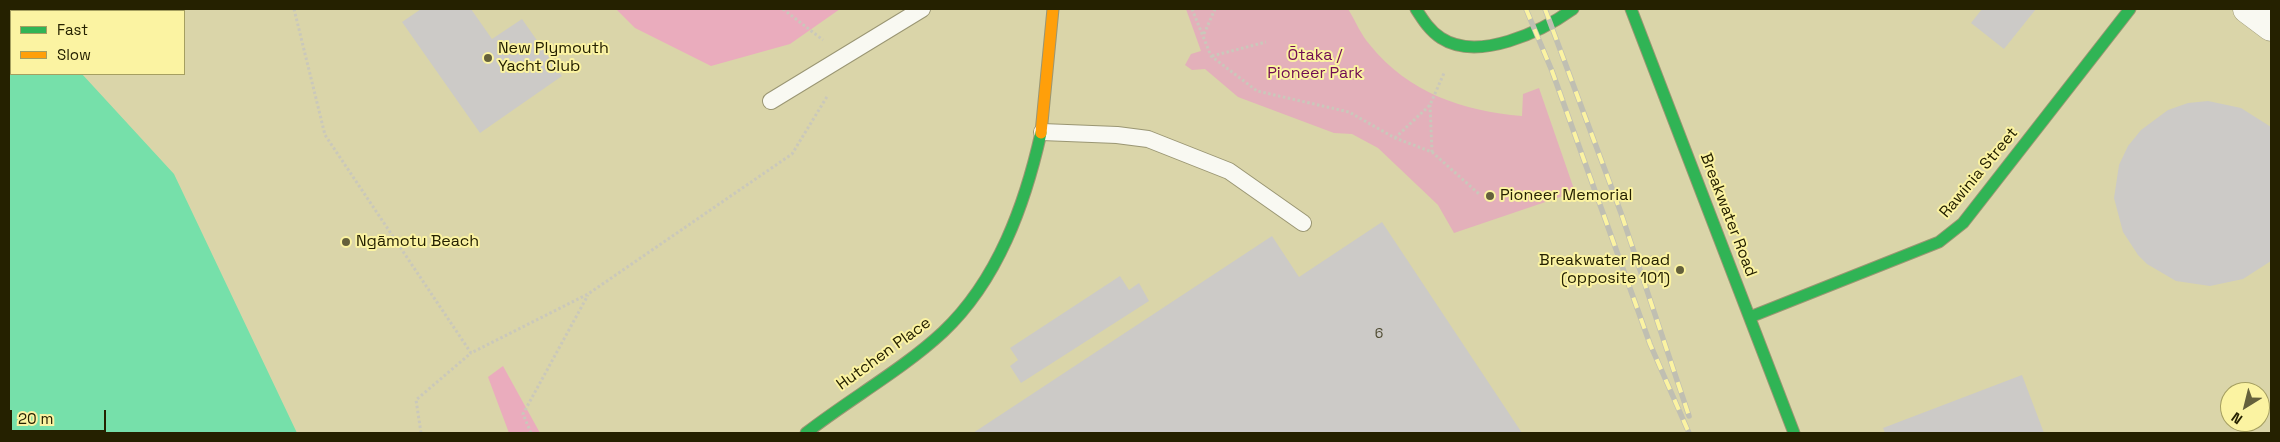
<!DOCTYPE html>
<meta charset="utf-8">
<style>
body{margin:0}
#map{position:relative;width:2280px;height:442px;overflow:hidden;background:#dad5a9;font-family:"Space Grotesk",sans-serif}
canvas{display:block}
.frame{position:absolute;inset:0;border:10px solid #252100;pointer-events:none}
.legend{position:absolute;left:10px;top:10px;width:175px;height:65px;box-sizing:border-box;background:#fbf3a2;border:1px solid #a59f61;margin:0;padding:6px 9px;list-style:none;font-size:15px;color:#252100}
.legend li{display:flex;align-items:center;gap:10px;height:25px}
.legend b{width:25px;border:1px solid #a59f61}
.north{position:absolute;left:2220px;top:382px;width:50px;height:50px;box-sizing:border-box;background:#fbf3a2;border:1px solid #a59f61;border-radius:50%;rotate:216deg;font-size:14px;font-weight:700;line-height:20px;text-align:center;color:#252100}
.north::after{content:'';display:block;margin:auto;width:18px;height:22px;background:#64603b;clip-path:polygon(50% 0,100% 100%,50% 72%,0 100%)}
.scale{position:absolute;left:10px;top:410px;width:96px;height:22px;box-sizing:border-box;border:2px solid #252100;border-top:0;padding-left:6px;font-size:15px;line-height:18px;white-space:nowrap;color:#252100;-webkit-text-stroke:4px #fbf3a2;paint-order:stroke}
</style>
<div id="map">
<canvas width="2280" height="442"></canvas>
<div class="frame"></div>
<ul class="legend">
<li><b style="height:6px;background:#30b455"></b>Fast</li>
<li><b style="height:6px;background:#ff9f0a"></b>Slow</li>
</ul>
<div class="north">N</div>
<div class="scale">20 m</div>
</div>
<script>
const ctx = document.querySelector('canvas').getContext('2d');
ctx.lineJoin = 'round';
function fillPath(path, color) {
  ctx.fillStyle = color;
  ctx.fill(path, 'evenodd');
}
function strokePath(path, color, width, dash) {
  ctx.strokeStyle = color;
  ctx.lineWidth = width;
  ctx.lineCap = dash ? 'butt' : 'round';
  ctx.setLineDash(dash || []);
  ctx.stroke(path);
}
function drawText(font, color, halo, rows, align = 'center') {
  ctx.font = font + ' "Space Grotesk",sans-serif';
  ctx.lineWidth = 4;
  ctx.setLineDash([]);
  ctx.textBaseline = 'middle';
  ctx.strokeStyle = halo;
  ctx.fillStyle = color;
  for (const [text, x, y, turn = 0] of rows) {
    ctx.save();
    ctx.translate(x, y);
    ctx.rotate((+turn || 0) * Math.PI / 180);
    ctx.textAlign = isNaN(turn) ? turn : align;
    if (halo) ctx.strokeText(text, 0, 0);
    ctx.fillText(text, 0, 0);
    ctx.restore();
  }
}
fillPath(new Path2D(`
 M1186,9H1348C1355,20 1361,35 1370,45C1409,93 1463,111 1522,116L1523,94L1539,88L1575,192L1454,233L1438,205L1378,148L1352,134L1334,133L1238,97L1205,69L1192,70L1185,65L1191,54L1201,51Z`), '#e3b0ba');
fillPath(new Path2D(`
 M616,9H840L790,44L711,66L635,28Z
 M503,366L540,433H509L488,377Z`), '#eaacbd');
fillPath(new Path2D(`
 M9,9H23L26,11H11V74H82L174,174L297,433H9Z`), '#76e0aa');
fillPath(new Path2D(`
 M421,9H471L492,39L522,19L562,76L480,133L402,22Z
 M1982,9H2036L2004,49L1971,23Z
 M2208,101L2241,108L2271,127V261L2243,279L2210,286L2176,281L2147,264L2138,255L2123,232L2114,198L2119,165L2128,146L2141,130L2168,110L2188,103Z
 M1382,222L1522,433H973L1272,236L1299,277Z
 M1120,276L1129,290L1139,283L1149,301L1021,383L1010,366L1018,360L1010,348Z
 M2022,375L2044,433H1885L1883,428Z`), '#cccac7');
const lane = new Path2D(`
 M771,101L922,9
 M1042,132L1117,135L1148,139L1229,171L1303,223`);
const street = new Path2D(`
 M2247,9L2271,27`);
const fast = new Path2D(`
 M1416,9C1423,20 1430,31 1441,38C1478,62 1541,32 1573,9
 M1631,9L1794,433
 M1750,317L1939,242L1963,223L2130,9
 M806,433C851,398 902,370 943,332C998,280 1025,204 1041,133`);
const slow = new Path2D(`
 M1041,133L1053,9`);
strokePath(lane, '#9a9673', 18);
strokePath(street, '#9a9673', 29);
strokePath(fast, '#9a9673', 13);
strokePath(slow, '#9a9673', 13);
strokePath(new Path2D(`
 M294,9L325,135L471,353L588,294L792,154L828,95
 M783,9L823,40
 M1192,9L1211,56L1257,91L1349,112L1395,138L1432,152L1430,105
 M1204,34L1215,9
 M1212,56L1266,42
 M1395,138L1430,105L1444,73
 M1432,152L1479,194
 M421,433L416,400L471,353
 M531,433L523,414L588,295`), '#cac8bb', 3, [2.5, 2.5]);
strokePath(lane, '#f9f9f2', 16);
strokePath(street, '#f9f9f2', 28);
strokePath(fast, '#30b455', 11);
strokePath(slow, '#ff9f0a', 11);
const rail = new Path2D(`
 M1526,9L1552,71L1650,344L1689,433
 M1545,9L1621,213L1689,416`);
strokePath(rail, '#c0bfb2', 5.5);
strokePath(rail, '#fbf3a2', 4, [11]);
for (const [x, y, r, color] of [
 [488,58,5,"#64603b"],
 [1490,196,5,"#64603b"],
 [346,242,5,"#64603b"],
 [1680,270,5,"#64603b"]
]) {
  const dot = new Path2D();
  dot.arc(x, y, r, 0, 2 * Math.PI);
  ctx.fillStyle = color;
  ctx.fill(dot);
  strokePath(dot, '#fbf3a2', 2);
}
drawText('14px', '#4f4b32', null, [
 ["6",1379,334]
]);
drawText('16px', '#252100', '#fbf3a2', [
 ["New Plymouth",498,49],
 ["Yacht Club",498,67],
 ["Pioneer Memorial",1500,196],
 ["Ngāmotu Beach",356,242],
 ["Breakwater Road",1670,261,"right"],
 ["(opposite 101)",1670,279,"right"]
], 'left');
drawText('16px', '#700c53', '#fbf3a2', [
 ["Ōtaka /",1315,56],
 ["Pioneer Park",1315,74]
]);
drawText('16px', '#252100', '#fbf3a2', [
 ["Rawinia Street",1979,173,-50],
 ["Breakwater Road",1728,215,69],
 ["Hutchen Place",884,354,-36]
]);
</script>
